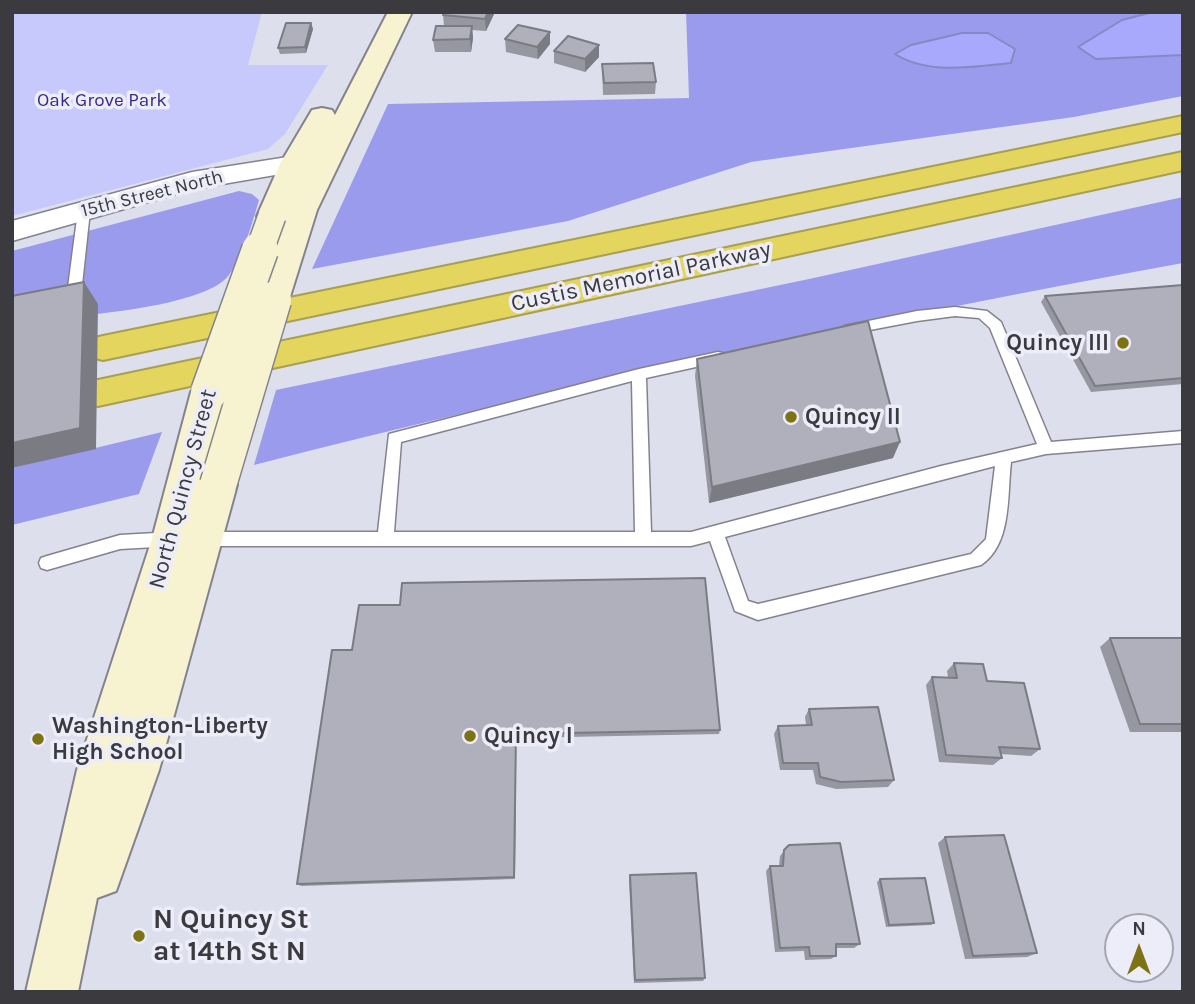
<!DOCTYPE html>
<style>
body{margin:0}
#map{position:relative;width:1195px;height:1004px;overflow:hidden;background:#dedfec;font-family:Karla,sans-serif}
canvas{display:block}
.frame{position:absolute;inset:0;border:14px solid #3a3a3f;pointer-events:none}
.north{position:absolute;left:1104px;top:913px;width:70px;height:70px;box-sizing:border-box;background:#ecedf9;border:2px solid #a5a5af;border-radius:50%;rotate:0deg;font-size:19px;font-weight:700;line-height:28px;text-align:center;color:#3a3a3f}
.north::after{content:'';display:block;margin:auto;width:24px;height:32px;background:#7d7315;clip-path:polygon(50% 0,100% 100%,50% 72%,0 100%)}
</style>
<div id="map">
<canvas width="1195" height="1004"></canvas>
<div class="frame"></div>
<div class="north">N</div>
</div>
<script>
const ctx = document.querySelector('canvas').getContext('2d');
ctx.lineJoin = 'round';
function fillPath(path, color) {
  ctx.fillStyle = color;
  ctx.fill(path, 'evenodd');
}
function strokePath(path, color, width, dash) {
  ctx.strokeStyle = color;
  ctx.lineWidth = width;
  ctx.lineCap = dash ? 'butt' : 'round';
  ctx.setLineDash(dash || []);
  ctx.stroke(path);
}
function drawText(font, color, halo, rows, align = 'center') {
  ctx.font = font + ' Karla,sans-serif';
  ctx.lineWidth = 7;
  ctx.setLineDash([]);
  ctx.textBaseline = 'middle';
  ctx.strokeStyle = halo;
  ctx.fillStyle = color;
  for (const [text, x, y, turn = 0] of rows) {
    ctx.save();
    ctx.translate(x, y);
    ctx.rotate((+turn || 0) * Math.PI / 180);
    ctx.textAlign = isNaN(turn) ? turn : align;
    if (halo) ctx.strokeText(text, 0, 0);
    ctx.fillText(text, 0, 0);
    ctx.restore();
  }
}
fillPath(new Path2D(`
 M12,12H262L248,65H328L285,134L268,149L12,216Z`), '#c7c9fc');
fillPath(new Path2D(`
 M686,12H1183V96L1074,117L751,162L568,221L312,269L388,104L689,98Z
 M239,191L252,194L259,200C253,221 242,258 229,275C203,310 57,318 12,321V251Z
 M1183,197V263C871,320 561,386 254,465L276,390L809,279Z
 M162,432L139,494L12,525V468Z`), '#9b9bed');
const water = new Path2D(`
 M1153,12H1183V55L1096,59L1078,47L1122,20Z
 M962,33H988L1015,49L1011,63C973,67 928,75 895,54L911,45Z`);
fillPath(water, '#a8a9fc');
strokePath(water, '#8788c3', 2);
const service = new Path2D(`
 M84,207L90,211L80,303L73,308L66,303L78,211Z
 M955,307L987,311L1001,322L1051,442L1183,431V443L1046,454L1011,462C1007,496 1012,544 981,565L758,620L735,611L710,541L691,546H203L197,544L195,539L197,534L203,532H378L389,434L639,369L718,352L723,353L725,357L723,361L646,378L651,532H691L941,466L1037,444L990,328L979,318L955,316L917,321L849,334L842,329L844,326L917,311ZM632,381L635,532H394L401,442ZM995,466L986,539L971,554L758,604L748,601L725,537Z
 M174,532L180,534L182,539L180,544L174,546L120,549L47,570L41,568L39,563L41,558L47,556L120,535Z`);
const tertiary = new Path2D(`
 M294,156L304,158L308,164L304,170L194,189L12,241V221L192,172Z`);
const secondary = new Path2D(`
 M388,12H412L317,210L289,300L285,308L273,311L261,308L257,300L283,223L272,226L261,223L257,216L280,164L312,110L322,108L332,110L335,115Z
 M209,379L221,383L227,392L207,473L218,469L231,474L237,485L159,770L116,891L97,898L78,992H26L77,770L152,539L191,392L197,383Z`);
const motorway = new Path2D(`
 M1183,116V132L103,360L91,357L86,348L91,339L103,336Z
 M1183,152V170L98,406L86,403L80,393L86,383L98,380Z`);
strokePath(service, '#83838f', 3);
strokePath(tertiary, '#83838f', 3);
strokePath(secondary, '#83838f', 4);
strokePath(motorway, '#a89f53', 4);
fillPath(service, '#fff');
fillPath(tertiary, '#fff');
fillPath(secondary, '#f7f2cf');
fillPath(motorway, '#e3d55e');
const secondaryBridgeFar1 = new Path2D(`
 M259,252L272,216`);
const secondaryBridge = new Path2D(`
 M209,392L260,250
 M218,485L273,300`);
strokePath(secondaryBridgeFar1, '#83838f', 30, []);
strokePath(secondaryBridge, '#83838f', 39, []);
strokePath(secondaryBridgeFar1, '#f7f2cf', 27);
strokePath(secondaryBridge, '#f7f2cf', 36);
fillPath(new Path2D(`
 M495,12L486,31L472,30L473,38L471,52H435L433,40L444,26L443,15Z
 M311,23L313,29L306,53L280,54L278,48Z
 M505,39L550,44L538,59L506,52Z
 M554,51L599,57L585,72L554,63Z
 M602,64L656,82L655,94L603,95Z
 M1183,285V384L1091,392L1041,302L1045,296Z
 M697,359L893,458L709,503L695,376Z
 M1110,638L1183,640V732H1130L1100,647Z
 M332,650L720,730L719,734L516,738L515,879L301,886L297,884Z
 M954,663L987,681L1040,749L1031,756L1001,754L1002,758L993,765L939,762L926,685L932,677H948L947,671Z
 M809,709L894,780L888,787L836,789L816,784L813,770H780L774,734L778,726L806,725L805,717Z
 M945,837L1037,953L1027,957L965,959L938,843Z
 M789,845L860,944L854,948H836V956L831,959L805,960L804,951L775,952L766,871L770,866H779L780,856Z
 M630,875L705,978L703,981L634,983L629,880Z
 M880,879L934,923L931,925L886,927L877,882Z`), '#9797a2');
fillPath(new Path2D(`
 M488,12H495L486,31L485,19Z
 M311,23L313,29L306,53L305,47Z
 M472,26L473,38L471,52L470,39Z
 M550,32V44L538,59L537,47Z
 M599,45V57L585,72V59Z
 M84,282L98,304L96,449L12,468V443Z
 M900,442L893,458L709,503L712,487Z
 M516,734V738L515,879L514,877Z`), '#7b7b84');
const building = new Path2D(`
 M444,12H488L485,19L443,15Z
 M286,23H311L305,47L278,48Z
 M518,25L550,32L537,47L505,39Z
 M436,26H472L470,39L433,40Z
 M568,36L599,45L585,59L554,51Z
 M653,63L656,82L604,83L602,64Z
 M84,282L80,428L12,443V296Z
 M1183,285V378L1095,386L1045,296Z
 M868,321L900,442L712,487L697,359Z
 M705,578L720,730L516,734L514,877L297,884L332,650H352L359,605H400L402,583Z
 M1110,638H1182L1183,724H1140Z
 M954,663L983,664L987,681L1024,683L1040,749L999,747L1002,758L946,755L932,677L957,678Z
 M878,707L894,780L841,782L820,777L818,763H783L778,726L812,725L809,709Z
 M1004,835L1037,953L973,956L945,837Z
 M840,843L860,944H836V956H810L809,947L780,948L770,866H783L784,850L789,845Z
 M696,873L705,978L635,980L630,875Z
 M925,878L934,923L889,925L880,879Z`);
fillPath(building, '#b0b0bc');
strokePath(building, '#7b7b84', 2);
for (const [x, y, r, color] of [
 [1123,343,7,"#7d7315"],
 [791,417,7,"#7d7315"],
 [470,736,7,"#7d7315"],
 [38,739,7,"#7d7315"],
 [139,936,7,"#7d7315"]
]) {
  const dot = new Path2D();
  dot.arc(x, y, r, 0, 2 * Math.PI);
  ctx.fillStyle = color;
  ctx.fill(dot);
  strokePath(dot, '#ecedf9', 2.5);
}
drawText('19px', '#382b88', '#ecedf9', [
 ["Oak Grove Park",102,101]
]);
drawText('19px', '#3a3a3f', '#ecedf9', [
 ["15th Street North",152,194,-14]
]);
drawText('23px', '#3a3a3f', '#ecedf9', [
 ["Custis Memorial Parkway",641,277,-12],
 ["North Quincy Street",183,489,-75]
]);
drawText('bold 23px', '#3a3a3f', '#ecedf9', [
 ["Quincy III",1109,343,"right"],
 ["Quincy II",805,417],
 ["Washington-Liberty",52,726],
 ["High School",52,752],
 ["Quincy I",484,736]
], 'left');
drawText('bold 28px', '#3a3a3f', '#ecedf9', [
 ["N Quincy St",153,920],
 ["at 14th St N",153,952]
], 'left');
</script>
